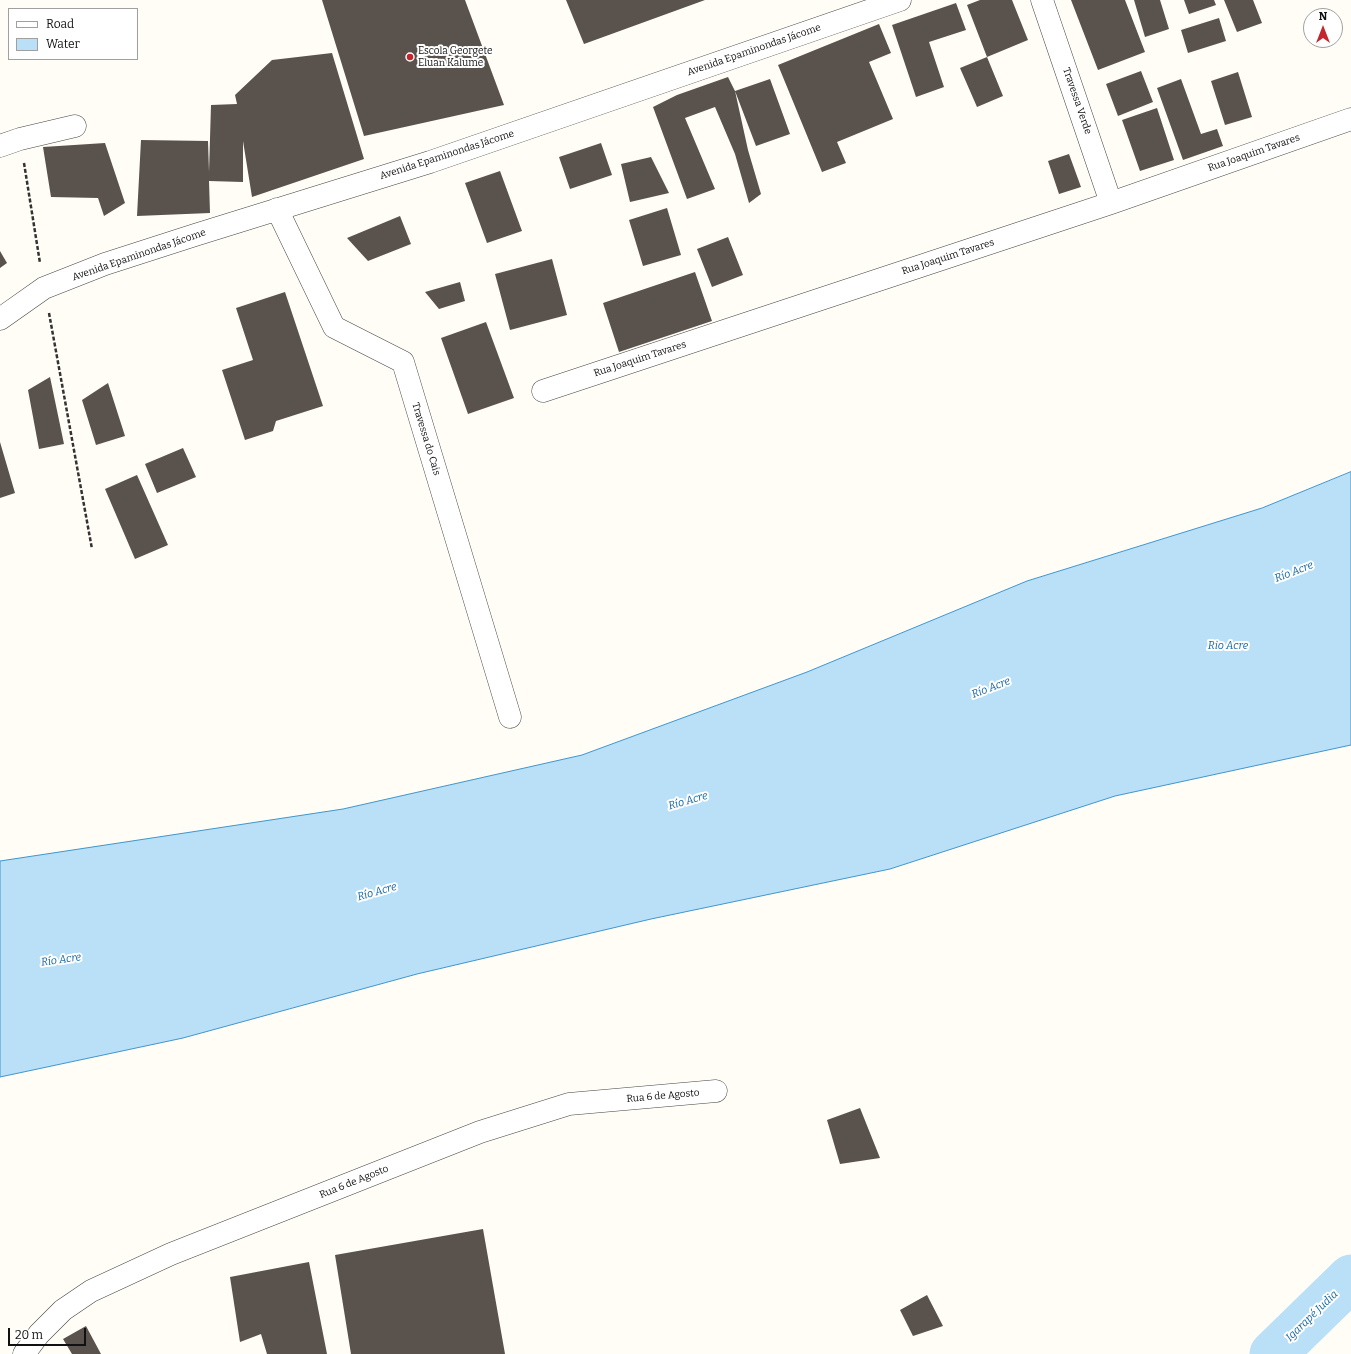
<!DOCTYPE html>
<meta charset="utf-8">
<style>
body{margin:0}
#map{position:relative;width:1351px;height:1354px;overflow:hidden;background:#fffdf5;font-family:Bitter,serif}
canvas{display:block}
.legend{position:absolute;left:8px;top:8px;width:130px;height:52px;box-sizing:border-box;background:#fff;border:1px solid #a0a0a0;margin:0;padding:5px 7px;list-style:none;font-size:12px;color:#111}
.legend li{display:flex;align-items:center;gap:8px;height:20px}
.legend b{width:20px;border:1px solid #a0a0a0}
.north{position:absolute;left:1303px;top:8px;width:40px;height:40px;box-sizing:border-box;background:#fff;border:1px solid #a0a0a0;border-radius:50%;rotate:0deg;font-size:11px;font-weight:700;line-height:16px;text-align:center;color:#111}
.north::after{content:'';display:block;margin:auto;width:14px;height:18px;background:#c4262e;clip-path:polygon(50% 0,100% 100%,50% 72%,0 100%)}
.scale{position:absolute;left:8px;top:1328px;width:78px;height:18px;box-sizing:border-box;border:2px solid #111;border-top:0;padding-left:5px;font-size:12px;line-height:14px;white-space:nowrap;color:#111;-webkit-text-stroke:3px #fff;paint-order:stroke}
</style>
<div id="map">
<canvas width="1351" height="1354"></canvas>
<ul class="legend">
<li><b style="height:5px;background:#fff"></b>Road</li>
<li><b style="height:11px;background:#b9e0f7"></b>Water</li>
</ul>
<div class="north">N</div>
<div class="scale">20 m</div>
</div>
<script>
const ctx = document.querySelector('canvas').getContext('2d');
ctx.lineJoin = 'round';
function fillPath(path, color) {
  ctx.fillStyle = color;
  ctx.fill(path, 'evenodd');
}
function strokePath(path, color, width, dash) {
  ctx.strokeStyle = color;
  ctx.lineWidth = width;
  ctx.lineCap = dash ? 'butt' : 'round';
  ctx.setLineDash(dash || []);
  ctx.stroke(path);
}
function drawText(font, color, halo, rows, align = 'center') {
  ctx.font = font + ' Bitter,serif';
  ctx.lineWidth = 4;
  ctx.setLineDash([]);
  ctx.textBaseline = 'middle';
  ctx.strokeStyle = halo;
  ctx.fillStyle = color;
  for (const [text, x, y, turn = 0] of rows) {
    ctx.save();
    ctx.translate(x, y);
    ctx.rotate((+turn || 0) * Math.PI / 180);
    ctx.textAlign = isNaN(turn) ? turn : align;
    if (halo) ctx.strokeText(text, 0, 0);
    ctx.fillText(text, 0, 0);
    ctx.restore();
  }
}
const water = new Path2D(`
 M1351,472V745L1115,796L890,869L651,919L417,974L183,1038L0,1077V861L343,809L582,755L807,672L1027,581L1262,508Z`);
fillPath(water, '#b9e0f7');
strokePath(water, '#3f96cf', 1);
strokePath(new Path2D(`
 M1273,1354L1351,1278`), '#b9e0f7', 47);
fillPath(new Path2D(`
 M322,0H465L504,105L364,136Z
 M566,0H705L584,44Z
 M980,0H1012L1028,40L987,57L967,5Z
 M1071,0H1125L1145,52L1098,70Z
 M1134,0H1160L1169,29L1145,37Z
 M1184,0H1214L1216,5L1189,14Z
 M1224,0H1253L1262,23L1237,32Z
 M956,3L966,30L929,42L944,87L916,97L892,25Z
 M1219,18L1226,41L1188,53L1181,30Z
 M879,24L891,53L869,62L893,119L837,142L846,163L822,172L778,65Z
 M332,53L364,159L252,197L243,141V182L209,181L210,213L137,216L141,140L208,141L209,172L211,105L237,104L235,95L272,60Z
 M987,57L1003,96L977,107L960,68Z
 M1141,71L1153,102L1118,116L1106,84Z
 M1238,72L1252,117L1225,125L1211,81Z
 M728,77L735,91L748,150L761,194L749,203L735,154L715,107L685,118L715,189L687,199L653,107L677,95Z
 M770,79L790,134L756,146L735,91Z
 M1181,79L1201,134L1217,129L1223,146L1183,160L1157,88Z
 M1157,108L1174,160L1140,171L1122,120Z
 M105,143L125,203L104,216L98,198L51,197L43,147Z
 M601,143L612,175L570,189L559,157Z
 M1069,154L1081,187L1059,194L1048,161Z
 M651,157L669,193L630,202L621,164Z
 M500,171L522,231L487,243L465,183Z
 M667,208L681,255L643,266L629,220Z
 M400,216L411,244L368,261L347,238Z
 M728,237L743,275L712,287L697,249Z
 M0,251L7,263L0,268Z
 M552,259L567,315L510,330L495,274Z
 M695,272L712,321L619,352L603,303Z
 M460,282L465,301L439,309L425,292Z
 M285,292L323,406L276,421L273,431L245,440L222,370L253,360L236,308Z
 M486,322L514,398L468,414L441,338Z
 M50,377L64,444L39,449L28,390Z
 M108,383L125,436L96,445L82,400Z
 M0,442L15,493L0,498Z
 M183,448L196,477L157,493L145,464Z
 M137,475L168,545L135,559L105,489Z
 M860,1108L880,1158L840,1164L827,1120Z
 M483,1229L505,1354H351L335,1255Z
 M309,1262L327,1354H267L261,1334L240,1342L230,1277Z
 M927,1295L943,1326L913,1336L900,1310Z
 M86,1326L101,1354H72L63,1339Z`), '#5a524d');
const minor = new Path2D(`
 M1042,0L1111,203
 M0,146L20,139L75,126
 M277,209L334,327L403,362L510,717
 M0,319L44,288L105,264L195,235L430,162L900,0
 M543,391L1111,203L1351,119
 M24,1354L39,1334L63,1310L91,1291L171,1254L480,1132L569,1104L716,1091`);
strokePath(minor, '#444', 23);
strokePath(new Path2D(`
 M24,163L40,263
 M49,313L92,549`), '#333', 2.5, [4, 2]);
strokePath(minor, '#fff', 22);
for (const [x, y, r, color] of [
 [410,57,4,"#c4262e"]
]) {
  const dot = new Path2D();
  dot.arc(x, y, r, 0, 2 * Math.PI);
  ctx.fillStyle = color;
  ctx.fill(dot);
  strokePath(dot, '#fff', 1.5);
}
drawText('10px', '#111', '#fff', [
 ["Avenida Epaminondas Jácome",754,50,-19],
 ["Travessa Verde",1077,101,71],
 ["Rua Joaquim Tavares",1254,153,-19],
 ["Avenida Epaminondas Jácome",447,155,-18],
 ["Avenida Epaminondas Jácome",139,255,-19],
 ["Rua Joaquim Tavares",948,257,-18],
 ["Rua Joaquim Tavares",640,359,-18],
 ["Travessa do Cais",426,439,73],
 ["Rua 6 de Agosto",663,1096,-5],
 ["Rua 6 de Agosto",354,1182,-22]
]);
drawText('10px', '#111', '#fff', [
 ["Escola Georgete",418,51],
 ["Eluan Kalume",418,63]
], 'left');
drawText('italic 11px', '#1768a6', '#fff', [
 ["Río Acre",1294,572,-21],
 ["Rio Acre",1228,646],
 ["Río Acre",991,688,-21],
 ["Río Acre",688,801,-16],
 ["Río Acre",377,892,-16],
 ["Río Acre",61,960,-8],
 ["Igarapé Judia",1312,1316,-44]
]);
</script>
